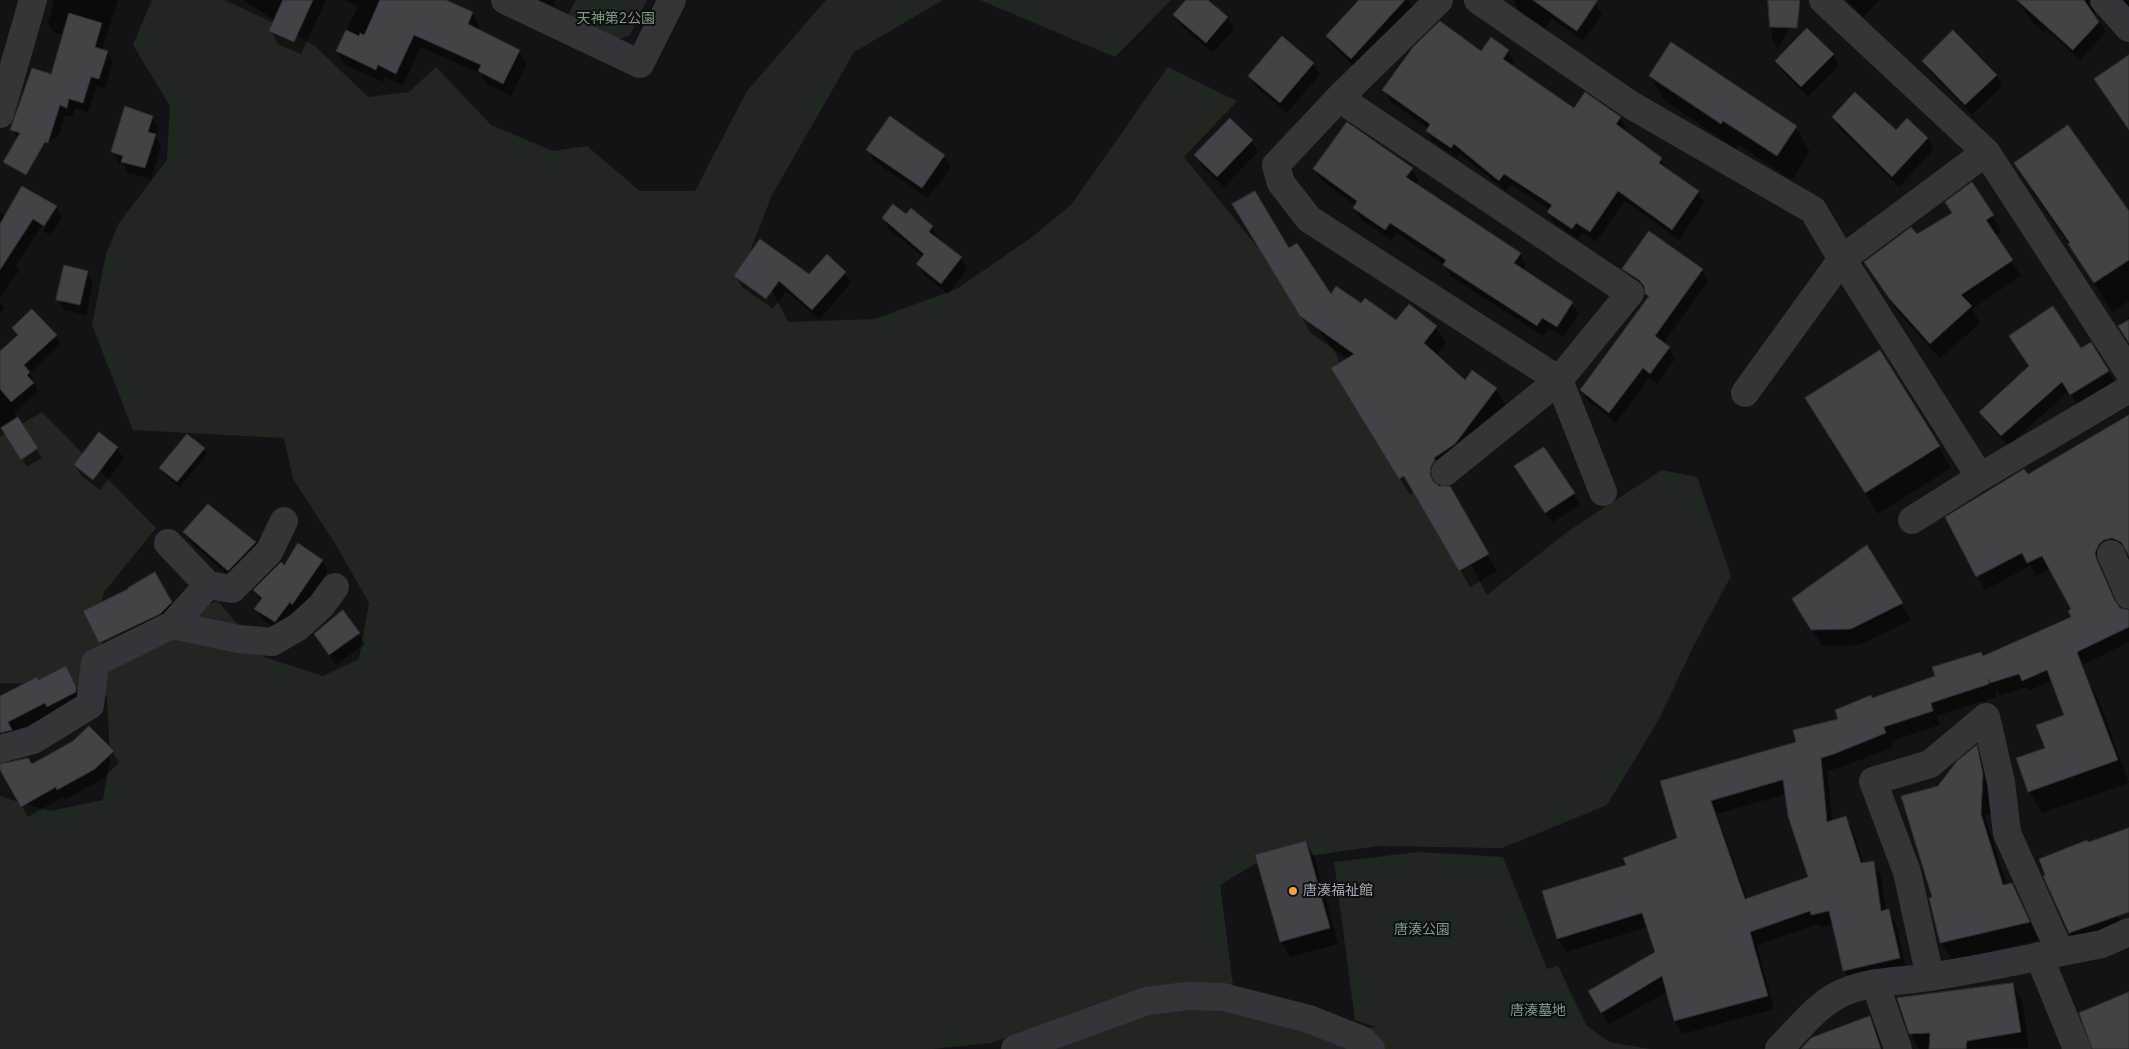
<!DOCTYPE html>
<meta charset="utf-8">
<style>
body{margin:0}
canvas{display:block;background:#131315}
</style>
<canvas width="2129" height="1049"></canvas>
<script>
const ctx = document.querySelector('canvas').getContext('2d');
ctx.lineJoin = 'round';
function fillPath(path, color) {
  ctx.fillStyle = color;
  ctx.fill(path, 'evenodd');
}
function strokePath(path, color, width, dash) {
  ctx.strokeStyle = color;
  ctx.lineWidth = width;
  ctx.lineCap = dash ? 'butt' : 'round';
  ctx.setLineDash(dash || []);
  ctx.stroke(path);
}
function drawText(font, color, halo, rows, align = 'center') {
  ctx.font = font + ' "IBM Plex Sans","Noto Sans JP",sans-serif';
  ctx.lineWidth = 4;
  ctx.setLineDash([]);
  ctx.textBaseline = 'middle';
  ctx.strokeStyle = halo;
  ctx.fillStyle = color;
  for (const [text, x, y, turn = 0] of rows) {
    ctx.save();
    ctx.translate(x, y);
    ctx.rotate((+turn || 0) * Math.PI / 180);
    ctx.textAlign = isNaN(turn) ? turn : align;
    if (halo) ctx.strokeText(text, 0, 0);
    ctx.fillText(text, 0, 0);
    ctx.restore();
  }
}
fillPath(new Path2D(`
 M152,0H243L316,47L368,97L409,92L436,67L491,125L553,151L587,146L640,191H695L747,91L826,0H943L854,52L772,195L751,248L788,322L875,319L957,289L1032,237L1072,204L1168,67L1237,101L1184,157L1268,260L1336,354L1363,414L1427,479L1487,595L1570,530L1662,470L1697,477L1731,576L1693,647L1658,721L1607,805L1502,848L1377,846L1255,864L1220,885L1233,985L1146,992L990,1043L933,1049H0V795L2,797L50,811L103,800L110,760L107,696L44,684L0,683V437L42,412L156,528L104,592L94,627L115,636L173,619L218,601L264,657L323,676L359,659L369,603L336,545L293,479L284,438L133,430L92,325L106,254L119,223L167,160L170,106L133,45Z
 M576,0H647L630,35L617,40L568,15Z
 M980,0H1171L1115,57Z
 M1418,852L1503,857L1547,969L1558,966L1586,1025L1609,1042L1650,1049H1056L1146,1011L1216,1010L1321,1033L1377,1027L1355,1020L1334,862Z`), '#202720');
fillPath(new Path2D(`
 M54,0H118L102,51L107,52L113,62L105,89L97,86L88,113L75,108L72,117L65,115L58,137L38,147L19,141L13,131L52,76L64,35L54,33L48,23Z
 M224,0H326L301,54L278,44L271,31L274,23Z
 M344,0H443L472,13L479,26L478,30L519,51L527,64L511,96L486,84L481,74L421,47L403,86L385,77L383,82L344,64L337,51L358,6Z
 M538,0H555L553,6Z
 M1188,0H1206L1227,18L1234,29L1213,53L1181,26L1174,15Z
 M1360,0H1409L1413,8L1357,69L1334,47L1327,37Z
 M1515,0H1589L1595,4L1602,15L1583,41L1552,19L1545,29L1520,13L1514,2Z
 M1770,0H1803L1778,49L1772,39Z
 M1846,0H1879L1864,17Z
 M2016,0H2099L2095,7L2094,13L2106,32L2080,60L2046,30L2044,33L2030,19Z
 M2121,0H2129V7Z
 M1508,51L1514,62L1511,66L1574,110L1620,118L1626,129L1624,131L1661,159L1667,170L1698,192L1704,203L1679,240L1625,201L1596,242L1583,233L1578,239L1554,223L1548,212L1550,210L1511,184L1506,191L1460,154L1457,158L1433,142L1427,131L1429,129L1390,101L1384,90L1481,53Z
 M1833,55L1839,66L1808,97L1783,72L1777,62Z
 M1924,61L1996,75L2002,86L1972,115L1930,72Z
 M1313,64L1320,74L1287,113L1256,87L1250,76Z
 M1650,76L1796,127L1810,152L1792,180L1738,145L1736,149L1665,101Z
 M152,117L159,128L156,137L161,146L151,179L128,173L124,164L119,163L113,152Z
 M1833,117L1927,138L1934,149L1899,187L1839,128Z
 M1252,141L1258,152L1224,187L1202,166L1196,155Z
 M868,150L944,156L951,167L928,198L874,161Z
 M2016,164L2129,213V301L2112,312L2070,246L2033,193Z
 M1412,169L1418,180L1415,184L1520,254L1526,265L1522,270L1572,303L1579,314L1563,337L1548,328L1543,336L1450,276L1444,265L1397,233L1392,240L1360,219L1354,208L1356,206L1321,180L1315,170Z
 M1972,183L2002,232L1995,236L2021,276L1972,309L1980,323L1940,359L1900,314L1865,263L1916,236L1953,213Z
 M56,206L62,217L51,236L43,231L55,210H52L16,265L19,271L0,297V212L6,216Z
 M906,216L932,227L938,238L937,240L961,258L967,269L948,294L924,275L917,265L923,257L889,229L883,218Z
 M1243,221L1288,250L1331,296L1361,305L1396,322L1436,327L1446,344L1436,356L1465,382L1473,371L1496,389L1506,406L1444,474L1433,454L1431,455L1444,478L1439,488H1449L1497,571L1470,587L1415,492L1410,495L1342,385L1348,359L1311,333Z
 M1624,269L1702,270L1708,281L1663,344L1669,348L1675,359L1657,384L1649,378L1616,423L1588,401L1581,390L1650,298L1646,291L1630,280Z
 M87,272L93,283L86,315L64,310L57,299Z
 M845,273L851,283L819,320L786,291L773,309L742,287L736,276H809Z
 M0,301L5,309L0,313Z
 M2129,317V341L2119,324Z
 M13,328L56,336L61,344L30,373L38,392L14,413L42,458L27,467L0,426V353L18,337Z
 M2081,350L2108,370L2114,381L2113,383L2077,405L2069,391L2008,446L1987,423L1981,412Z
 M2129,413V555L2121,551L2102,566L2104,575L2118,608L2129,612V642L2029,691L2027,687L1999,696L1996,690V697L1937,716L1940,725L1891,741L1893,747L1842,767L1827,771L1833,822L1845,817L1853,831L1864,864L1873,862L1881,875L1886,911H1889L1896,924L1907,972L1852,984L1844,971L1833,925L1820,927L1818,924L1757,945L1774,1009L1683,1034L1675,1021L1668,991L1609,1025L1590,992L1657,952L1648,927L1566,952L1558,939L1543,891L1627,866L1679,839L1661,782L1798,743L1840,720L1872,699L1936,677L2073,618V610L2050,569L2036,576L2030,566L1985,590L1947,518L2028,476L2113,426L2112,423ZM1786,794L1809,878L1747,899L1717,814Z
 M1819,420L1939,447L1951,468L1878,514Z
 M99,434L117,448L124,459L100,490L81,476L75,465Z
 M204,449L207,454L180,487L163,473L161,468Z
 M1522,477L1574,494L1580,504L1552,523Z
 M209,505L255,543L261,554L235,581L191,543L185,532Z
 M1867,547L1911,620L1860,645L1822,646L1794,600Z
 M322,560L328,571L299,614L281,632L262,619L256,609L261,601L254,590L284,566Z
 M154,573L177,613L107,654L85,612L130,589Z
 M315,634H358L365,644L336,665Z
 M2085,676L2098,698L2129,783L2042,813L2029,791L2047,749Z
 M71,678L82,698L13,733L0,746V697L38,681Z
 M1976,747L1986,765L1991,814L1985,816L2007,885L2011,884L2039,940L1952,961L1941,943L1930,898L1934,897L1939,787Z
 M113,752L119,763L102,779L65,800L63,797L28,817L0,767V765H31Z
 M2129,830V902L2115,907L2126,938L2082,954L2070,932L2088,844Z
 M1306,842L1315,858L1338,944L1290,957L1281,941Z
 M2013,985L2022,1000L2029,1048L1919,1049L1911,1034L1898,998Z
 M1869,1017L1887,1049H1824Z`), '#0007');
const building = new Path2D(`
 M283,0H313L294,42L269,31Z
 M380,0H446L473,12L468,24L520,50L503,84L478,71L481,65L414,35L396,74L378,65L376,70L336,51L346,30L359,36L360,33L364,35Z
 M1186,0H1208L1228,17L1206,43L1173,15Z
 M1359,0H1405L1351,59L1326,36Z
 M1533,0H1598L1577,31Z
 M1768,0H1800L1797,28L1770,27Z
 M2017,0H2084L2099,22L2073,50Z
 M69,13L102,23L95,47L108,51L99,79L91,77L83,103L69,99L67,108L60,105L48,143L45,142L26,175L3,162L20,133L10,130L32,68L51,74Z
 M1440,21L1481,51L1491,37L1509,50L1503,59L1574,108L1585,92L1621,117L1616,124L1662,158L1659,163L1699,191L1672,230L1618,191L1590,232L1576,223L1572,229L1547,212L1552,205L1504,174L1499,181L1454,144L1451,148L1426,131L1430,124L1382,90L1413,47Z
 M1807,28L1834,54L1801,87L1775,61Z
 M1953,30L1997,75L1965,105L1922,61Z
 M1282,36L1314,63L1280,103L1248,76Z
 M1671,42L1797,126L1777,156L1723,121L1721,124L1649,76Z
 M2129,55V130L2094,79Z
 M1855,92L1896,130L1907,118L1928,138L1892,177L1832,117Z
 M125,106L153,116L148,132L156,134L145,168L121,162L123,156L111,152Z
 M890,116L945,155L922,188L866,150Z
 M1230,118L1253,140L1217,177L1194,155Z
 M1347,122L1413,168L1406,177L1521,253L1514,263L1573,302L1557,327L1542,318L1537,326L1443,265L1446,260L1390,223L1385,230L1353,208L1357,201L1313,169Z
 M2068,125L2129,211V260L2094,283L2068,244L2070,243L2014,163Z
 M1972,182L1994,215L1986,220L2013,260L1961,295L1972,306L1930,344L1889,298L1864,262L1911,227L1917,234L1952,213L1945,202Z
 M22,186L57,206L44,226L33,219L0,270V224Z
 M1255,191L1289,248L1297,243L1331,294L1336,286L1361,303L1365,298L1396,320L1409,304L1437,326L1424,343L1465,380L1472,370L1497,388L1455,444L1434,458L1435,460L1431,466L1430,474L1433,481L1439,486H1450L1489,554L1459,571L1404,476L1399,479L1331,368L1354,354L1300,316L1232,204Z
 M893,204L906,214L911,208L933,226L929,232L962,257L941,284L916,264L924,254L882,218Z
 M1649,231L1703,269L1655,336L1670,347L1650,374L1643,368L1609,413L1580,390L1649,296L1645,294L1644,286L1639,280L1622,269Z
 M760,239L809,274L827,254L846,272L812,310L779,281L766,299L734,276Z
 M64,265L88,271L80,305L56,300Z
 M2053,306L2081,348L2091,342L2109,371L2070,395L2062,382L2001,436L1979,412L2029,366L2009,336Z
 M32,309L57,335L24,365L30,372L27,375L34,383L11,402L0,389V351L18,335L12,328Z
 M2129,320V343L2118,326Z
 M1880,350L1940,446L1865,493L1805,398Z
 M2129,415V556L2121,542L2112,538L2104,540L2099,544L2095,553L2097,560L2115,601L2120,608L2129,610V627L2077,652L2118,760L2028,792L2016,758L2045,748L2036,725L2064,715L2047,670L2022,681L2019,674L1990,683L1989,679V684L1931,703L1933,711L1884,727L1886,733L1834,754L1821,758L1827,822L1846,816L1861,863L1874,861L1881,911L1889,909L1900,958L1843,971L1829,911L1811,915L1810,911L1750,932L1768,996L1674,1021L1662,976L1601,1013L1588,991L1655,952L1642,913L1557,939L1542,891L1626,865L1623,858L1677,838L1660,781L1796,742L1793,730L1838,719L1835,710L1871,695L1872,698L1935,676L1932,667L1981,652L1983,656L2071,617L2068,611L2071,609L2042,556L2027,563L2022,553L1976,577L1945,517L2024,469L2028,474ZM1783,780L1788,816L1808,877L1745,899L1711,801Z
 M18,417L38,448L21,460L1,428Z
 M99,432L118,447L93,480L74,465Z
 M187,434L205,448L177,482L159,468Z
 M1544,447L1575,493L1545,513L1514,466Z
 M208,504L256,542L228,571L183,532Z
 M298,543L323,560L292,605L290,602L275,622L254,609L262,598L253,590L281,562L284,565Z
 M1867,545L1903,603L1851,629L1811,630L1792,599Z
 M155,572L172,602L160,614L99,643L83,611L128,589V588Z
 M343,610L360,633L329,655L314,634Z
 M66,666L76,687V692L47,707L45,703L8,722L12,730L0,733V696L37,677L38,680Z
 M89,726L114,751L95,769L57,790L56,787L21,807L0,770V764L28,758L32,764L73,741Z
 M1977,745L1983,774L1981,814L2003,885L2012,883L2030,922L1940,943L1929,898L1932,897L1901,796L1938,786L1957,761Z
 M2129,828V912L2069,933L2043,876L2045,875L2039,859L2087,840L2088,842Z
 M1306,841L1330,928L1280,942L1255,855Z
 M2013,983L2021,1032L1967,1041L1966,1049H1929L1930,1033L1909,1034L1897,998Z
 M2129,992V1049H2092L2079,1013Z
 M1870,1016L1881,1049H1801L1811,1038Z`);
fillPath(building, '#424348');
strokePath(building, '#2d2d31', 1);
strokePath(new Path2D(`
 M505,0L640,64L672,0
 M1439,0L1339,98L1276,165L1281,183L1309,219L1559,380L1603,492
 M1478,0L1631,105L1813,210L1842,259L1980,477
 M1823,0L1986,152L2129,372
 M2104,0L2129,28
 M1339,98L1630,293L1559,380L1445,472
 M0,114L33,0
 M1745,393L1842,259L1986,152
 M1912,520L1980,477L2129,389
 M2111,554L2129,595
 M208,585L232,589L269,552L284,521
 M172,625L239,639L272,642L298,627L321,606L335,587
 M0,749L33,740L90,705L95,663L172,625L208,585L168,543
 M2039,956L2077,1049
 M1930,977L1907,872L1873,781L1930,764L1986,717L2001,782L2007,833L2060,952
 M1875,983L1898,1049
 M1015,1049L1147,1001L1187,996L1223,997L1309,1019L1362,1040L1371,1049
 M1779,1049C1797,1031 1815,1007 1838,995C1866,980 1900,982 1930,977C1988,968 2045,955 2102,944L2129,932`), '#34353a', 28);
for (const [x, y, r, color] of [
 [1293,891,5,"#eba735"]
]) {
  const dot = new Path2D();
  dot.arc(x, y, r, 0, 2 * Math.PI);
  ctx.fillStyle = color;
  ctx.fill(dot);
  strokePath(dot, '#0e0e10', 2);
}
drawText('14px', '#7d9f7e', '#0e0e10', [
 ["天神第2公園",616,19],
 ["唐湊公園",1422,930],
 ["唐湊墓地",1538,1011]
]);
drawText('14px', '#a5abb5', '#0e0e10', [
 ["唐湊福祉館",1303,891]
], 'left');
</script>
